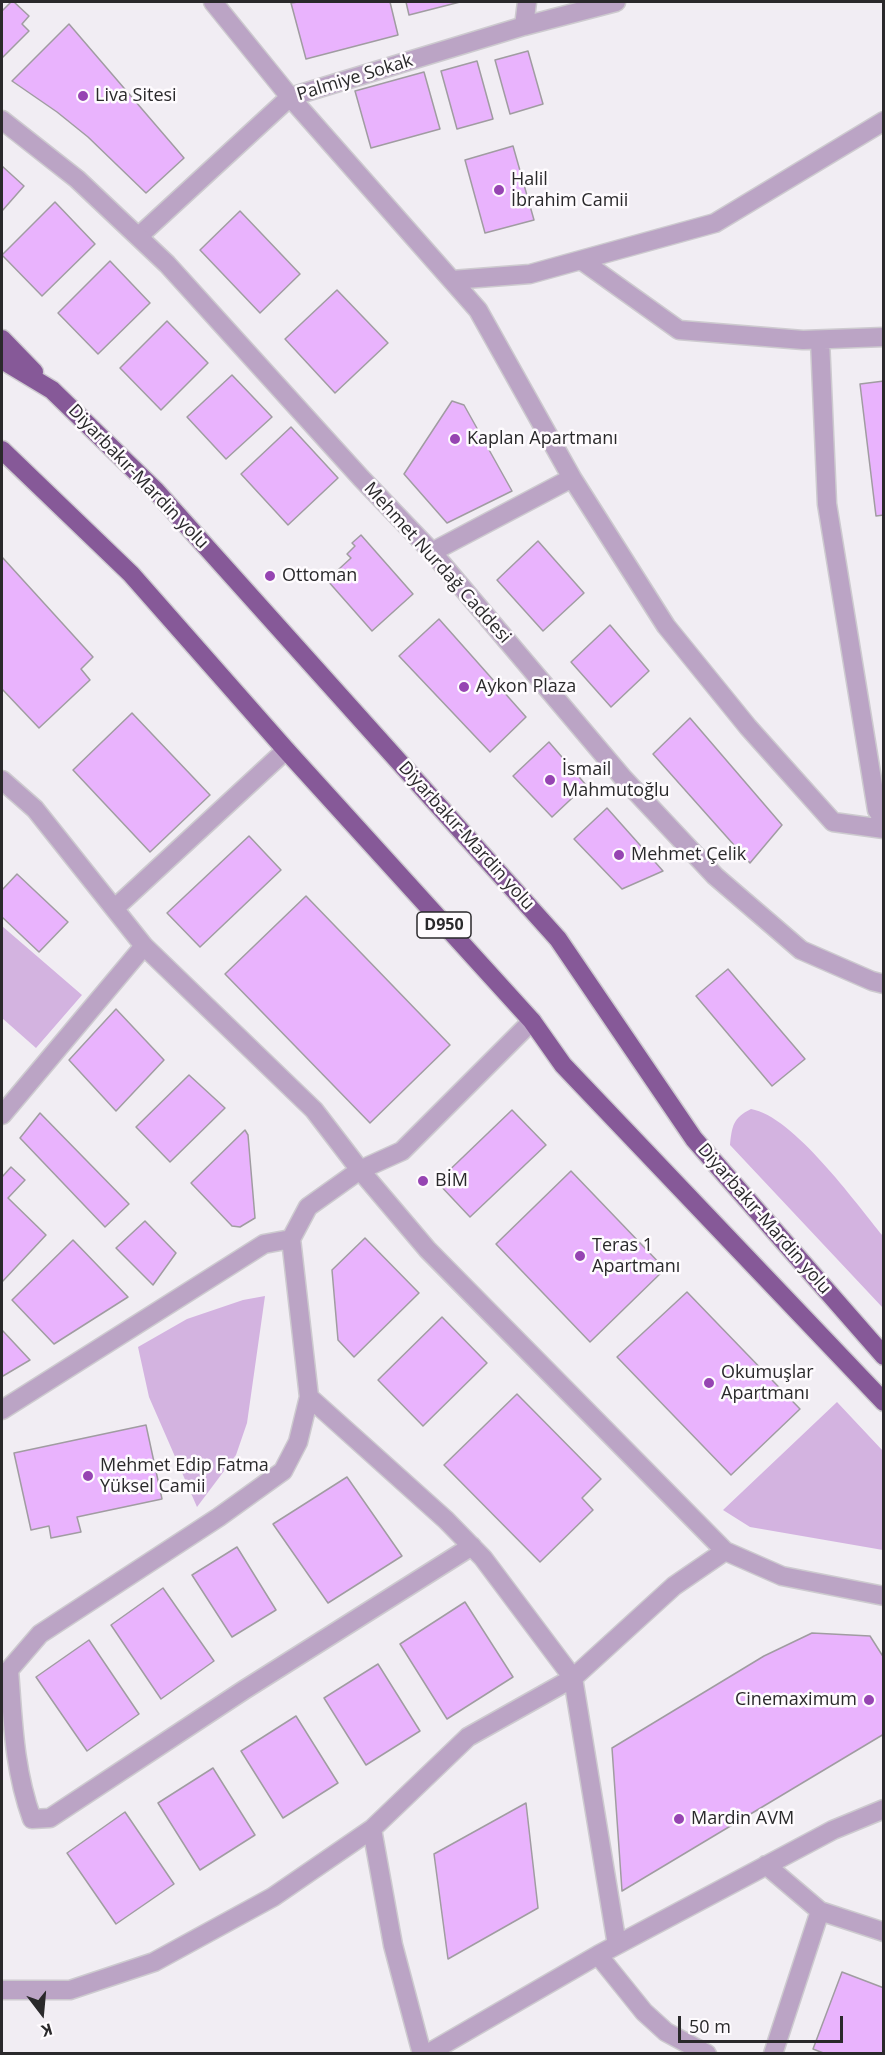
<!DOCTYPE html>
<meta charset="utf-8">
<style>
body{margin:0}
#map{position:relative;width:885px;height:2055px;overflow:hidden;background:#f1edf3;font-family:"Open Sans",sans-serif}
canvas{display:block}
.frame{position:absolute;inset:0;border:3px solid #2a292b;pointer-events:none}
.north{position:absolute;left:12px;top:1983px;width:60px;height:60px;-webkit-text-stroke:4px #fefbfe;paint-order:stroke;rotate:164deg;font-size:16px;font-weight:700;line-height:24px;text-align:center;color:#2a292b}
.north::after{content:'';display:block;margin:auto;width:21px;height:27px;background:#2a292b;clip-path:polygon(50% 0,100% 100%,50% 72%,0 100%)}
.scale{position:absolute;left:678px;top:2016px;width:165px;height:27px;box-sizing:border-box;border:3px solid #2a292b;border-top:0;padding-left:8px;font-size:18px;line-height:21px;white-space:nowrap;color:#2a292b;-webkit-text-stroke:4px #fefbfe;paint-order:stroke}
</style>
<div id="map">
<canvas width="885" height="2055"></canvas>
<div class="frame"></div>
<div class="north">K</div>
<div class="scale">50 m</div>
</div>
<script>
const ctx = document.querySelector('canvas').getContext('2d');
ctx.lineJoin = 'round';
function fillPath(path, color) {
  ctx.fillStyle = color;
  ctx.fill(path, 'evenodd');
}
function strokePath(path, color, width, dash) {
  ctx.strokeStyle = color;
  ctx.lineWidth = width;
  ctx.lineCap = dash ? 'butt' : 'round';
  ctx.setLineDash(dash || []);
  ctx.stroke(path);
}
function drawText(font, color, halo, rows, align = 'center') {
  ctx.font = font + ' "Open Sans",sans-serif';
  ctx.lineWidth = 5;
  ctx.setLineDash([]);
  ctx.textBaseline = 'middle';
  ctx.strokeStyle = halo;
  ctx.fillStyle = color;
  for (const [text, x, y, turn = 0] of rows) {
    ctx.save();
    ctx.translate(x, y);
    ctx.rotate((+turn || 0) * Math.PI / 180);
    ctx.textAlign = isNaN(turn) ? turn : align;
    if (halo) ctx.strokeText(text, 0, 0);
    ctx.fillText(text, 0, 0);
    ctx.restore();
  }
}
fillPath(new Path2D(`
 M2,926L82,995L36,1048L2,1018Z
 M751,1109C793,1116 855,1202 883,1236V1308L730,1145C732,1126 733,1118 751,1109Z
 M265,1296L247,1423L236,1455L197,1507L149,1397L138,1347L187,1319L243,1300Z
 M837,1402L883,1451V1550L750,1527L723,1510Z`), '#d3b3e0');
const building = new Path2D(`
 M11,2H14L29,16L22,24L29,31L2,58V11Z
 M298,2H390L398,35L306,59L291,3Z
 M406,2H460L409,15Z
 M69,24L184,158L146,193L88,137L57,112L12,81Z
 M528,51L543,104L510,114L495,60Z
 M477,61L493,119L457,129L441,71Z
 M424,72L440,129L371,148L355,91Z
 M513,146L534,220L485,233L465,160Z
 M2,166L24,186L2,211Z
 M55,202L95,244L42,296L2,255Z
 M240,211L300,274L260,313L200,250Z
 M110,261L150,303L98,354L58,313Z
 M337,290L388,343L335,393L285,339Z
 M167,321L208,363L161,410L120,368Z
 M232,375L272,417L226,459L187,417Z
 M884,381V515L876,516L860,384Z
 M452,401L464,405L512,491L447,523L404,474Z
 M291,427L338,478L288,525L241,474Z
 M361,535L413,594L372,631L327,580L351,558L347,554L355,546L352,543Z
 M538,541L584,593L543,631L497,580Z
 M2,557L93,657L81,669L90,680L39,728L2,689Z
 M439,619L526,717L490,752L399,656Z
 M610,625L649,671L611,707L571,662Z
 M132,713L210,795L150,852L73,770Z
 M690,718L782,825L750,863L653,754Z
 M549,742L586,785L552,817L513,776Z
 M607,808L663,871L622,889L574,839Z
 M249,836L281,870L200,947L167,913Z
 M17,874L68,922L39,952L2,917V890Z
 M306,896L450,1045L370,1123L225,974Z
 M728,969L805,1059L772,1086L696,996Z
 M116,1009L164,1060L116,1111L69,1060Z
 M189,1075L225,1108L170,1162L136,1127Z
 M512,1110L546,1145L470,1217L437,1182Z
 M40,1113L129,1204L105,1227L20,1138Z
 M245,1130L248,1135L255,1218L240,1227L232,1226L191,1183Z
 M11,1167L25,1180L8,1198L46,1235L2,1282V1177Z
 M571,1171L665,1269L590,1342L496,1244Z
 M145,1221L176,1253L153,1285L116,1248Z
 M365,1238L419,1293L354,1357L338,1340L332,1270Z
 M73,1240L128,1297L54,1344L12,1300Z
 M687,1292L800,1409L731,1475L617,1357Z
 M442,1317L487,1363L423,1426L378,1380Z
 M2,1330L30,1360L3,1376L2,1375Z
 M517,1394L601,1479L582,1498L593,1510L540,1562L444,1465Z
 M146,1425L162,1499L77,1517L81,1532L51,1538L49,1526L31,1530L14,1453Z
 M347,1477L402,1556L328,1603L273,1524Z
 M237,1547L276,1610L232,1637L192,1575Z
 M163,1588L214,1661L161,1699L111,1625Z
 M465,1602L513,1677L447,1719L400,1644Z
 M812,1633L870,1636L884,1658V1734L622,1891L612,1748L764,1656Z
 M89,1640L139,1714L87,1751L36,1677Z
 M378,1664L420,1731L366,1765L324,1698Z
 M296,1716L338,1783L283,1818L241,1751Z
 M213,1768L255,1835L200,1870L158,1803Z
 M526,1803L538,1908L448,1959L434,1854Z
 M125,1812L174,1884L116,1924L67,1853Z
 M842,1972L884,1988V2054H826L813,2049Z`);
fillPath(building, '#e9b3fd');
strokePath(building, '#a09ca1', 1.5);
const minor = new Path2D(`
 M213,2L290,97L478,310L572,478L666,626L748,727L833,822L884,829
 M524,26L527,2
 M139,236L290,97L524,26L616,2
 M581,260L679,330L803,340L884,337
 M452,280L530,274L715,223L884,121
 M820,340L827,504L877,810L884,821
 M432,552L572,478
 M2,780L35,809L144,946L314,1110L360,1170L427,1249L725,1551L782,1576L884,1596
 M115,908L286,750
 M2,1115L144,946
 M309,1397L446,1520L483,1558L573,1678L617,1945
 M2,1410L264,1244L291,1239
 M472,1546L244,1690L50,1818L32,1819C14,1769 13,1723 9,1670L40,1634L219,1517L283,1471L298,1442L309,1397L291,1239L308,1207L360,1170L402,1151L532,1021
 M372,1829L393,1945L422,2054
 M766,1865L820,1911L884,1932
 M598,1955L644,2012L666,2032L707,2054
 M2,1990H70L154,1962L273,1897L372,1829L468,1737L573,1678L674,1586L725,1551
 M427,2054L598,1955L833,1830L884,1809
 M773,2054L820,1911`);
const tertiary = new Path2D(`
 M2,120L77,179L167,264L361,478L432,552L624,779L715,876L801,950L872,981L884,984`);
const trunk = new Path2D(`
 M2,339L34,372
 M2,360L52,390L156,491L558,939L694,1139L884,1356
 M2,450L131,574L286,750L532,1021L563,1065L884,1402`);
strokePath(minor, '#cdcacf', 21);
strokePath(tertiary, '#cdcacf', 21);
strokePath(trunk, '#cdcacf', 21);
strokePath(minor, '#bba4c5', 18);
strokePath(tertiary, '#bba4c5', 18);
strokePath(trunk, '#865998', 18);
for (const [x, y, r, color] of [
 [83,96,6,"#9644b2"],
 [499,190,6,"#9644b2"],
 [455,439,6,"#9644b2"],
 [270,576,6,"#9644b2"],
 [464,687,6,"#9644b2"],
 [550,780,6,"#9644b2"],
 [619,855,6,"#9644b2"],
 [423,1181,6,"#9644b2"],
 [580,1256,6,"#9644b2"],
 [709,1383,6,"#9644b2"],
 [88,1476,6,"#9644b2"],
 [869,1700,6,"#9644b2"],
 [679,1819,6,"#9644b2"]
]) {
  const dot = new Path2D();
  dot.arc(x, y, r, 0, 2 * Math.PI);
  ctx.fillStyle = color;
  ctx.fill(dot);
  strokePath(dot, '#fefbfe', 2);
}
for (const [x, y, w] of [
 [444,925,54]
]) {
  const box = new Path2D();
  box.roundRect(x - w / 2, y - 13, w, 26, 4.5);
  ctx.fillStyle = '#fefbfe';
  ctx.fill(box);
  strokePath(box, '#2a292b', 1.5);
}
drawText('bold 16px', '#2a292b', null, [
 ["D950",444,925]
]);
drawText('18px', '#2a292b', '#fefbfe', [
 ["Palmiye Sokak",355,78,-17],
 ["Diyarbakır-Mardin yolu",138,477,46],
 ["Mehmet Nurdağ Caddesi",437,563,48],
 ["Diyarbakır-Mardin yolu",466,836,48],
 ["Diyarbakır-Mardin yolu",764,1219,49]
]);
drawText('18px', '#2a292b', '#fefbfe', [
 ["Liva Sitesi",95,96],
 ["Halil",511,180],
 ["İbrahim Camii",511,201],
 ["Kaplan Apartmanı",467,439],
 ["Ottoman",282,576],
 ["Aykon Plaza",476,687],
 ["İsmail",562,770],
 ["Mahmutoğlu",562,791],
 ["Mehmet Çelik",631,855],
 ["BİM",435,1181],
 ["Teras 1",592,1246],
 ["Apartmanı",592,1267],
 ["Okumuşlar",721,1373],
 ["Apartmanı",721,1394],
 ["Mehmet Edip Fatma",100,1466],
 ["Yüksel Camii",100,1487],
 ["Cinemaximum",857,1700,"right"],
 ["Mardin AVM",691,1819]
], 'left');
</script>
